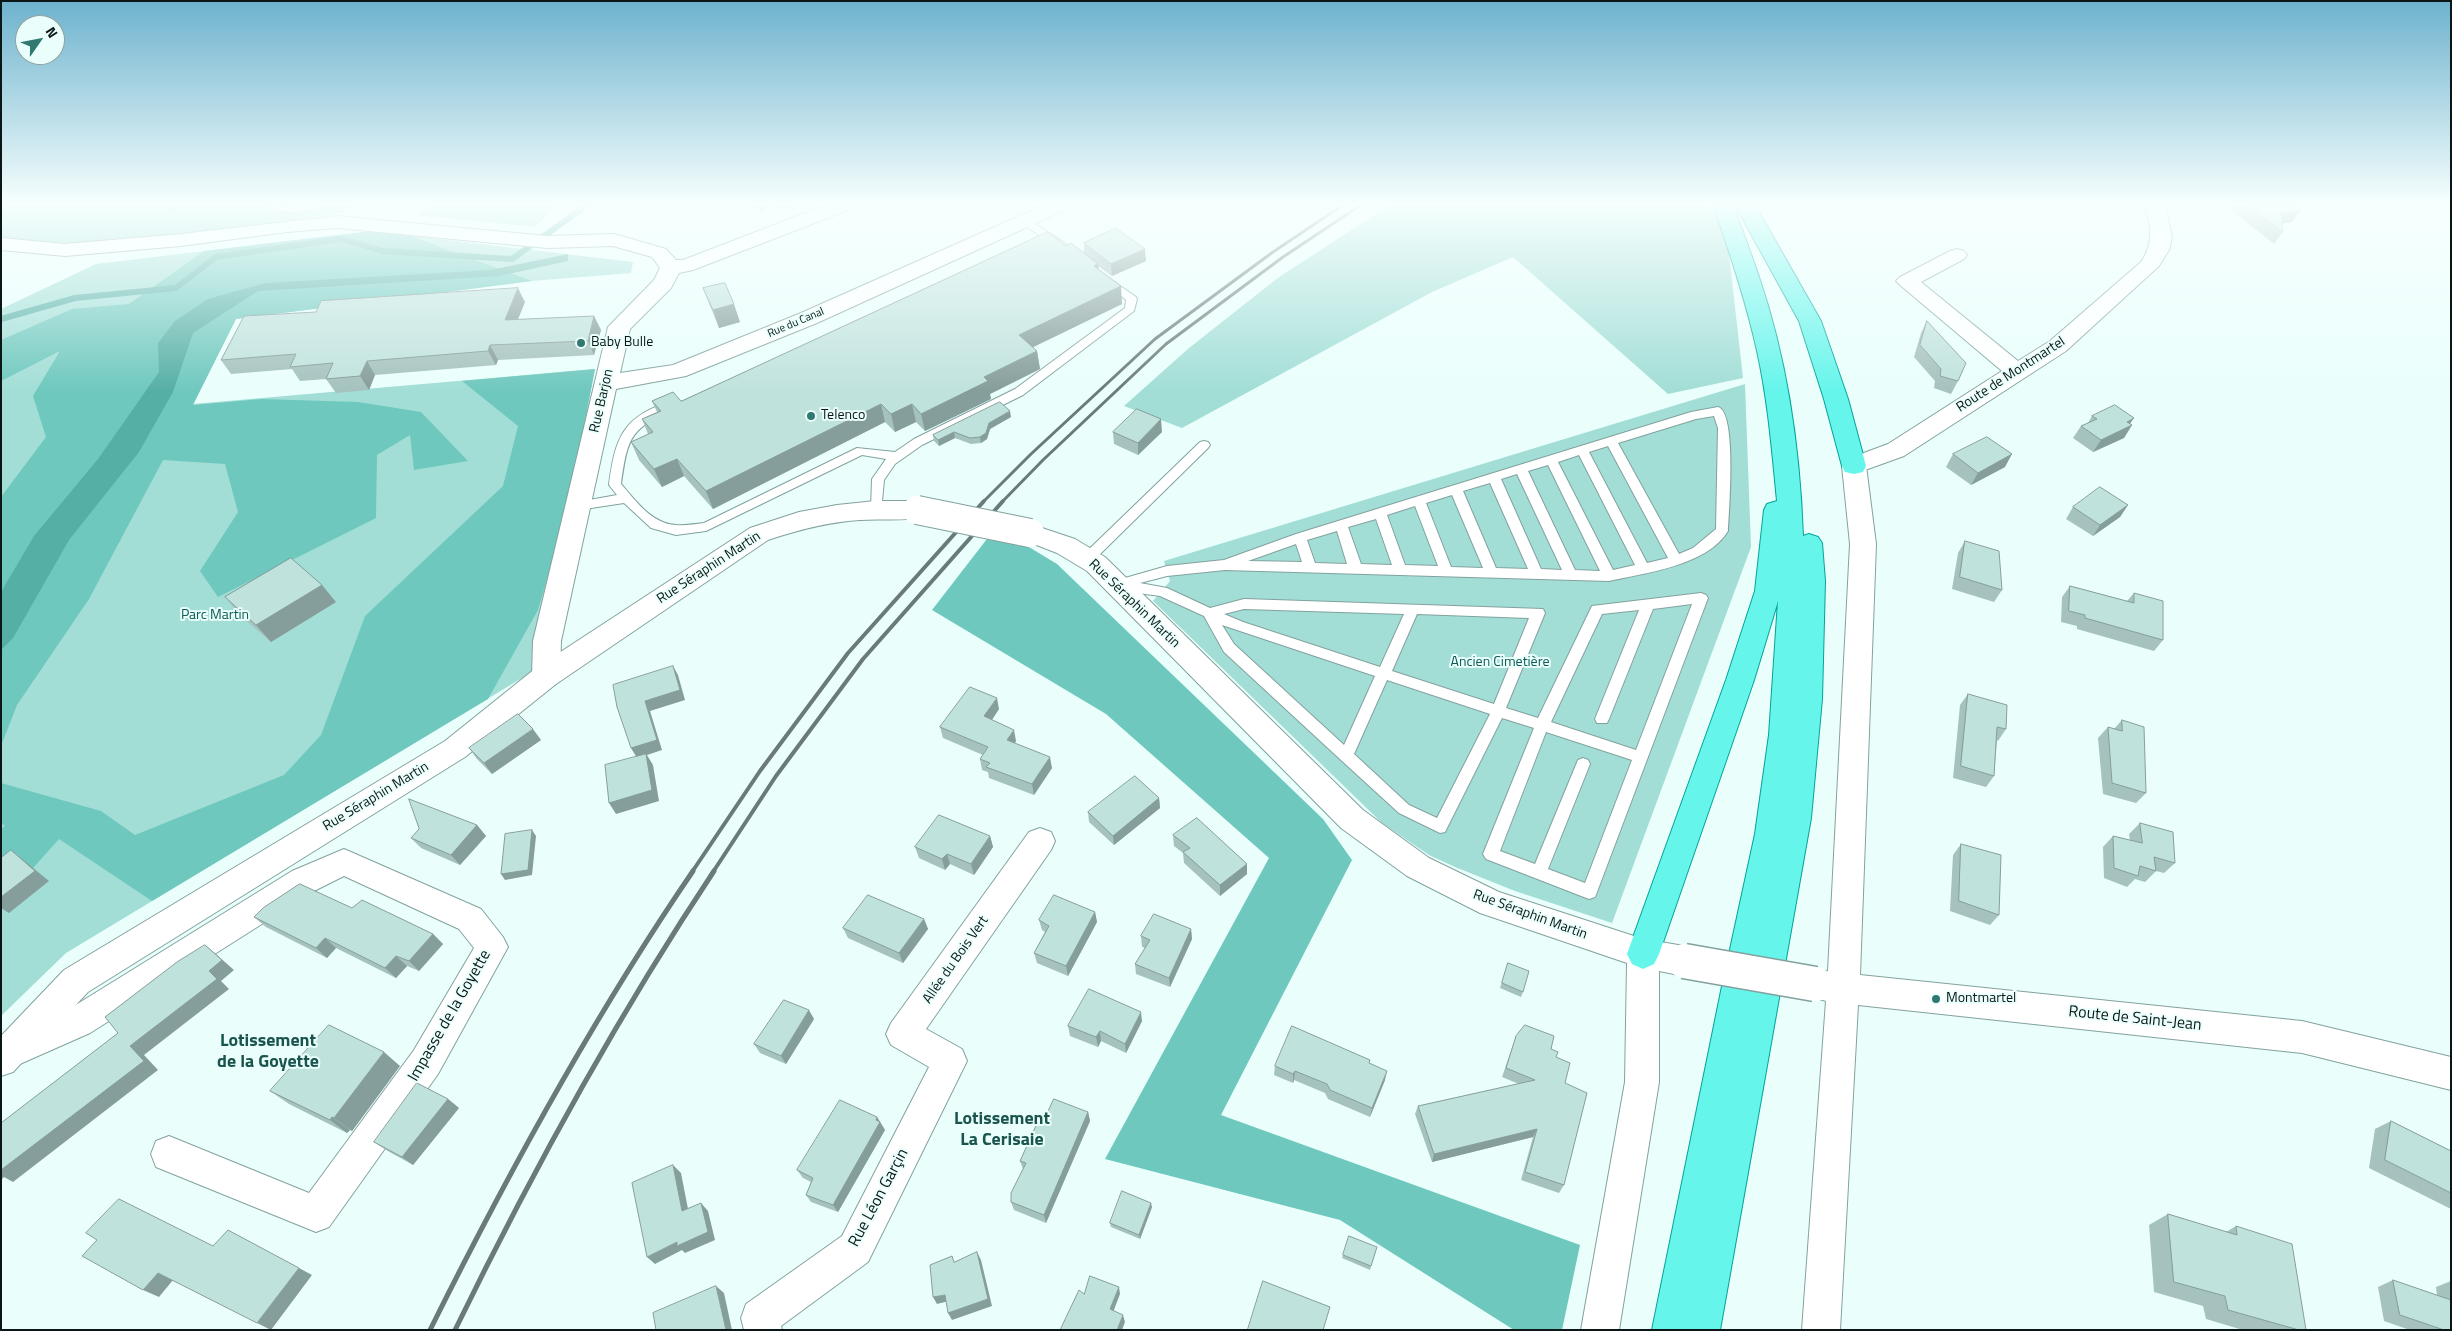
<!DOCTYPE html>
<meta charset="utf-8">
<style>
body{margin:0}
#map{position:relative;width:2452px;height:1331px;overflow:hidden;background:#eafffc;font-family:"Titillium Web",sans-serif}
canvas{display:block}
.frame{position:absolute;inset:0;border:2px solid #0b1716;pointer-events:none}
.north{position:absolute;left:15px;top:15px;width:50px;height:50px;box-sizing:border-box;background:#eafffc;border:1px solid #91a2a0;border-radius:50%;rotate:57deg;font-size:14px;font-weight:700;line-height:20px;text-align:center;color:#0b1716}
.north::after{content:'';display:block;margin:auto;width:18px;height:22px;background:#317871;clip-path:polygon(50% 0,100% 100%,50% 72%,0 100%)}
</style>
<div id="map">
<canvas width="2452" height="1331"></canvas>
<div class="frame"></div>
<div class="north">N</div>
</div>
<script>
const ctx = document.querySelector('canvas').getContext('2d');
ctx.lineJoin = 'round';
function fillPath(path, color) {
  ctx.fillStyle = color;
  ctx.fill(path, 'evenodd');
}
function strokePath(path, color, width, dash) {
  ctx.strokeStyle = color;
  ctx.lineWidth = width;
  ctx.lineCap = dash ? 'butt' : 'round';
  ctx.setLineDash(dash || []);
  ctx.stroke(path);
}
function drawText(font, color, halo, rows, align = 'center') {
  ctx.font = font + ' "Titillium Web",sans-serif';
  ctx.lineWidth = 4;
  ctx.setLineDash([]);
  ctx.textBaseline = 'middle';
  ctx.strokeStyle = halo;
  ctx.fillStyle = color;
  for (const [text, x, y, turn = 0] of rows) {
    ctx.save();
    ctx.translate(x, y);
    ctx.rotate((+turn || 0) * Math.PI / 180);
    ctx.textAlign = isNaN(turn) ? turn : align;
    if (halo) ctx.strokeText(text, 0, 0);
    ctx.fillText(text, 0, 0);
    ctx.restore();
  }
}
fillPath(new Path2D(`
 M1,205H355L344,212L201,235L67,243L1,238Z
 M432,205H558L534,227L418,215Z
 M1390,205H1710L1728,245L1743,378L1668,394L1513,257L1432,292L1182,428L1124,406L1189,348L1279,277Z
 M372,231L633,262L631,273L532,281L236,319L193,404L595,369L537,669L66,953L1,1016V309L96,264Z
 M1745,384L1751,547L1612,923L1515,891L1455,867L1429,855L1382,823L1153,601L1170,581L1164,561Z`), '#a2ded6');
fillPath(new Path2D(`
 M372,231L411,236L532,281L236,319L193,405L262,399L358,402L421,412L468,461L414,470L410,435L377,455L376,518L218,597L200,571L238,512L225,464L163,460L89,599L17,705L1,746V497L46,437L33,396L60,351L1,381V340L72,309L129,304L204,251Z
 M595,369L569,503L538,610L488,699L152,901L59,839L1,904V830L5,825L1,824V783L101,811L135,835L284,775L321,735L365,616L503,486L518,426L462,381Z
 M990,535L1019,541L1057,564L1323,819L1352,860L1221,1115L1580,1245L1562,1330H1514L1340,1220L1105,1159L1269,858L1106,714L932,610Z`), '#6fc8be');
fillPath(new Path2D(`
 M568,254V261L499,276L258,291L193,333L173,392L139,452L69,540L13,638L1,650V592L34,536L98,459L159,372L158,343L175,321L208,299L266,283L490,270Z`), '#56afa5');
strokePath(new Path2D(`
 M1,319L75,298L176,288L216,257L342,239L382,251L512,259L587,205`), '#56afa5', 6);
const lane = new Path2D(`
 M266,205L283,207L321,205C310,214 276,215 266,205Z
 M1024,218L1028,219L1066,244L1065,246H1057L1020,223L1019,221Z
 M1106,276L1136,297L1137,299L1134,311L1023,395L922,445L895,464L884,480L881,512H873L871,509L872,479L886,459L862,455L706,531L676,535L651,528L624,503L578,510L572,506L578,502L617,495L609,485C615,438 623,415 673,401L679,405L677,408C631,429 628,434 621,484C636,501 652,524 676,525C685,526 695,524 704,523L857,448L895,452L914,439L1015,389L1125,308L1126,300L1101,279Z
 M1718,407C1737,412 1729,511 1728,531C1707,566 1644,573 1609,581L1225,570L1167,576L1140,583L1167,588L1210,608L1244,599L1543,609L1545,613L1506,708L1538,718L1592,606L1701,593L1706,595L1708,598L1597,892L1595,897L1589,899L1486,859L1483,854L1534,728L1502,718L1445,832L1440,833L1399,813L1341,760L1224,652L1204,616L1160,596L1116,590L1109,585L1111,582L1167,566L1224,560L1296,534L1691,412ZM1714,416L1718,428L1716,529L1693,548L1679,554L1618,443L1696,419ZM1608,446L1668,558L1647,563L1589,452ZM1579,455L1635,565L1613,570L1558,462ZM1548,465L1600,571L1575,570L1528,471ZM1517,474L1562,570L1541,569L1501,479ZM1490,483L1528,569L1496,568L1463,491ZM1452,495L1483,568L1451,567L1426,503ZM1415,506L1438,566L1405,565L1387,515ZM1376,519L1392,565L1361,564L1348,527ZM1337,531L1347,564L1315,563L1307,540ZM1296,544L1302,562L1248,561ZM1692,604L1636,750L1551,722L1602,614L1639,610L1595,719L1597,723H1607L1609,719L1653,609ZM1244,609L1404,614L1380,667L1243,622L1224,614ZM1417,614L1529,618L1494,704L1392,671ZM1222,625L1375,676L1344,745L1234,644ZM1387,680L1490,714L1437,818L1409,805L1354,754ZM1546,732L1632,760L1585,883L1548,869L1590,764L1588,760L1583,758L1578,760L1535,864L1500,851Z
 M1204,441L1208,442L1210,445L1208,448L1092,562H1082L1081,559L1082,556L1200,442Z`);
const street = new Path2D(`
 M826,205H854L851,209L693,270L679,273L671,288L630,329L620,373L673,365L801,313L1044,205H1070L1067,209L817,323L686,376L616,389L561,641L560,676L556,684L546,687L536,684L532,676L533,641L608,327L654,280L660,268L652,257L613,246L547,248L337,228L287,232L181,246L65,256L1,250V238L65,244L181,234L337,216L547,236L614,234L666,249L676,260H683Z
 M2145,205H2165L2172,237L2169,250L2159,266L2066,351L1904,456L1854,474L1845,472L1842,466L1845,460L1888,444L2002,371L1900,285L1896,281L1900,277L1950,251L1957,249L1964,251L1967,255L1964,259L1921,282L2018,361L2050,341L2141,262C2154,243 2151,226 2145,205Z
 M1040,828L1051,832L1055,841L1051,850L926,1029L962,1049L967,1061L868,1262L781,1326L782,1330H744L741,1318L746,1304L842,1236L929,1067L891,1045L886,1034L891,1023L1029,832Z
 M344,849L481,909L503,937L508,947L438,1074L329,1227L316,1232L156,1167L151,1154L156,1141L169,1136L309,1193L414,1050L474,948L459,929L344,876L314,891L90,1033L13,1067L1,1063V1039L66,1011L292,871Z`);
const secondary = new Path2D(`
 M1854,458L1863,460L1866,466L1876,544L1860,975L2302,1021L2451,1057V1090L2302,1053L1858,1005L1840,1330H1802L1826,1001L1813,997L1809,986L1813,975L1828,971L1850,544L1842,466L1845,460Z
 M917,501L926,504L929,510L926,516C905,522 881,518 860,520C828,522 798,530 768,540L556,684L465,757L88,992L13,1072L1,1076V1036L64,970L445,741L536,668L750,528L799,512L837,505L875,501Z
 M1030,524L1075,539L1105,557L1363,810L1429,858L1499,892L1643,939L1684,946L1695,951L1700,961L1695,971L1684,976L1659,971V1082L1619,1330H1581L1625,1082L1627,963L1480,913L1407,876L1341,828L1087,571L1057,553L1021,539L1017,533L1021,527Z`);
const primary = new Path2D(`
 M1713,205H1733C1742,229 1751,253 1759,277C1787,359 1800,449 1803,536L1809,534L1818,537L1822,543L1825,581L1822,699L1811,818L1720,1330H1652L1721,991L1755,834L1769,735L1778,601L1754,680L1659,954L1654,964L1643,969L1632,964L1627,954L1726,680L1755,591L1764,510L1767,504L1777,501C1772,451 1768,400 1757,351C1746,301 1730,253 1713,205Z
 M1735,205H1755L1821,321L1848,399L1866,466L1863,472L1854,474L1845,472L1842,466L1824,399L1799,321Z`);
strokePath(lane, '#82a29e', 2);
strokePath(street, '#82a29e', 2);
strokePath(secondary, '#82a29e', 2);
strokePath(primary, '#04a398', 2);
fillPath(lane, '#fff');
fillPath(street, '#fff');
fillPath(secondary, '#fff');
fillPath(primary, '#66f5eb');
strokePath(new Path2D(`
 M983,502L1031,454L1155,339L1273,252L1343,205
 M1002,502L1043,460L1166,344L1283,257L1361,205`), '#6a7a78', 3);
strokePath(new Path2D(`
 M692,872L760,771L848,653L984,501
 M713,872L776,776L863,659L1003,501`), '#6a7a78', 4);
strokePath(new Path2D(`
 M430,1330C508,1173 594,1016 693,871
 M455,1330C532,1172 617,1017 714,871`), '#6a7a78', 5);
const secondaryBridgeFar1 = new Path2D(`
 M917,510L1030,533`);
const secondaryBridge = new Path2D(`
 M1684,961L1815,984`);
strokePath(secondaryBridgeFar1, '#82a29e', 30, []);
strokePath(secondaryBridge, '#82a29e', 37, []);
strokePath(secondaryBridgeFar1, '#fff', 28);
strokePath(secondaryBridge, '#fff', 34);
fillPath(new Path2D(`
 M749,205H772L761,211Z
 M773,205H791L782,210Z
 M2085,205H2118L2117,206H2085Z
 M2234,205H2294L2292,222L2282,224L2283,232L2274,244L2231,210Z
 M1084,243L1146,261L1112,276L1098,266L1099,270L1122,304L1033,347L1037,351L1040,369L990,394L991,399L925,431L916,422L895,432L885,422L713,509L684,476L662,487L639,460L631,442L648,434L642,419L657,412L652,401H681L1066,246L1084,254Z
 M703,288L740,322L719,328L710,306Z
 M525,302L518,319L594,316L601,330L594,355L498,360L496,365L375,375L369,390L336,393L326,379L300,381L292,369L231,374L221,360Z
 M1927,321L1958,381L1951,394L1934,388L1935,381L1914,357L1921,333Z
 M2092,416L2130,424L2132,425L2124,438L2093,452L2073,438L2081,426L2088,423Z
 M1011,417L990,429L987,439L981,443L971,444L955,438L939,446L934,441L933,435Z
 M1113,432H1162L1138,455L1114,444Z
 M1953,454L2005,467L1971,485L1946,467Z
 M2128,505L2120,517L2093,536L2066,519L2073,507Z
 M1965,541L2002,590L1994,602L1952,589L1958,553Z
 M2070,586L2127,601L2134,593L2163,640L2154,651L2077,629V626L2061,622L2062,597Z
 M225,597L336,602L271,642L240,615Z
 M1968,694L2006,729L1998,741L1997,740L1994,776L1986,787L1953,778L1960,705Z
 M999,709L992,720L1016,741L1015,743L1052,768L1034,795L989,778L988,772L982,770L980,759L983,755L943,738L940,727Z
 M2122,720L2146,793L2136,803L2103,794L2098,738L2108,727L2114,729Z
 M541,740L492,774L477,759L469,748Z
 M1159,798L1160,808L1114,845L1089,822L1088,812Z
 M2140,823L2175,863L2164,873L2156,871L2145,882L2135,879L2127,887L2104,878L2103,847L2113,836L2130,840L2129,834Z
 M477,825L486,836L460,865L421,848L411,838Z
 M1173,835L1247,864V874L1220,896L1184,863L1183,853L1174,846Z
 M990,836L993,847L974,875L950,864L945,870L919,858L915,847Z
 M1961,844L1999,915L1990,925L1950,911L1953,855Z
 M352,908L433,934L443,944L419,971L407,966L396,978L336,948L327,958L266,927L254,917Z
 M1095,912L1097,922L1068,976L1037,963L1034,953L1045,932L1042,930L1039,920Z
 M924,919L928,929L903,963L848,938L843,928Z
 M1191,929L1192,939L1170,987L1136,974L1135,964L1145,948L1142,947L1141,936Z
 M1508,963L1523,992L1521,997L1500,988Z
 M814,1019L786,1064L760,1053L754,1044Z
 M1142,1021L1126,1053L1101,1041L1098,1047L1070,1036L1068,1026Z
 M1516,1036L1551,1049L1556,1057L1565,1083L1564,1185L1559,1193L1521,1180L1533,1137L1432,1162L1415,1114L1418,1106L1519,1084L1502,1077Z
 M1370,1060L1369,1063L1385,1080L1370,1117L1328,1099L1325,1093L1294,1080L1293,1083L1274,1075L1275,1066Z
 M400,1066L352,1131L350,1130L347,1133L289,1104L270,1091Z
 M448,1099L459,1108L413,1165L386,1150L374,1142Z
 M1088,1112L1090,1121L1046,1223L1014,1210L1011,1202L1023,1169L1020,1161L1044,1119Z
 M877,1117L885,1130L838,1212L811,1202L806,1195L811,1182L803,1178L797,1170Z
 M2391,1121L2451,1151V1209L2369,1168L2375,1129Z
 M1152,1207L1140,1239L1111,1227L1110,1223Z
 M2168,1214L2226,1232L2236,1226L2299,1330H2243L2206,1319L2203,1306L2154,1292L2149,1225Z
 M1377,1247L1370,1270L1342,1258L1343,1255Z
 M2393,1280L2437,1295L2436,1287L2451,1281V1330H2410L2384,1321L2378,1287Z`), '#a5c2be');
fillPath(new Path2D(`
 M162,205H190L168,213Z
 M759,205H772L761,211Z
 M781,205H791L782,210Z
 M2301,210L2292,222L2273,225L2281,213Z
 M1145,249L1146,261L1112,276L1111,264Z
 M1098,264L1100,282L1094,266Z
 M1121,286L1122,304L1021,353L1019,335Z
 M518,288L525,302L512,334L505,320Z
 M734,304L740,322L719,328L713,310Z
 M594,316L601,330L594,355L588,341Z
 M490,345L498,360L496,365L488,351Z
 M1037,351L1040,369L990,394L991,399L925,431L921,414L984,377Z
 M367,361L375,375L369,390L360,376Z
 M881,404L885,422L713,509L706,491Z
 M912,404L916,422L895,432L891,414Z
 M1010,411L1011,417L990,429L987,439L981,443L980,437L989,423Z
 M2134,418L2127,428L2132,425L2124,438L2093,452L2101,440L2127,422Z
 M1161,419L1162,432L1138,455V443Z
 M954,432L955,438L939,446L938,440Z
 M2012,454L2005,467L1971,485L1978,473Z
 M677,459L684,476L662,487L654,469Z
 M2128,505L2120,517L2093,536L2100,525Z
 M322,585L336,602L271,642L256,625Z
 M673,666L678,675L685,700L650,711L662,750L647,755L653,765L659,801L616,814L609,803L637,758L631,748L645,701Z
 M997,698L999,709L987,727L984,716Z
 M533,729L541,740L492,774L484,763Z
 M1014,730L1016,741L1009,751L1007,740Z
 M1050,757L1052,768L1034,795L1032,784Z
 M1159,798L1160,808L1114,845L1113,836Z
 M477,825L486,836L460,865L451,855Z
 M532,830L536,836L532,875L505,880L501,874Z
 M990,836L993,847L974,875L971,864Z
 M11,850L49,881L9,913L1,908V897Z
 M947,854L950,864L945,870L942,859Z
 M1247,864V874L1220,896V885Z
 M1095,912L1097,922L1068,976L1066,966Z
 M924,919L928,929L903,963L899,953Z
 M1191,929L1192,939L1170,987L1169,978Z
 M433,934L443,944L419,971L409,961Z
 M325,938L336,948L327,958L316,948Z
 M205,945L217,955L234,970L221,981L229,989L144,1055L158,1070L13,1182L4,1177L1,1180V1170L130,1046L209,971Z
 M396,956L407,966L396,978L385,968Z
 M809,1010L814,1019L786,1064L781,1056Z
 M1141,1012L1142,1021L1126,1053L1125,1044Z
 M1100,1031L1101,1041L1098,1047L1096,1037Z
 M384,1052L400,1066L352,1131L334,1118Z
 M1295,1071L1294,1080L1293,1083V1074Z
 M1387,1071L1385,1080L1370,1117L1372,1108Z
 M448,1099L459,1108L413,1165L402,1157Z
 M1088,1112L1090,1121L1046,1223L1044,1215Z
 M332,1117L350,1130L347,1133L330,1120Z
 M877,1117L885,1130L838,1212L833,1205Z
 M1537,1129L1533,1137L1432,1162L1434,1154Z
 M673,1165L681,1173L690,1219L682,1211Z
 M701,1203L708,1211L715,1240L685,1253L682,1250L655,1264L647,1257L677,1242Z
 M1151,1203L1152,1207L1140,1239L1139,1235Z
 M977,1252L981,1260L992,1306L952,1320L948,1313Z
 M299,1268L312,1275L271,1330L257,1323Z
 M158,1273L173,1280L159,1297L143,1290Z
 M716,1286L724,1293L732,1330H726Z
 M1119,1287L1120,1294L1112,1315L1110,1309Z
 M945,1295L949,1301L937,1304L933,1297Z
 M1123,1315L1125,1322L1122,1330H1117Z`), '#869e9b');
const building = new Path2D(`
 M2247,205H2294L2301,210L2281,213L2283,232Z
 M1116,228L1145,249L1111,264L1084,243Z
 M1048,232L1066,246L1071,243L1098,264L1094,266L1121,286L1019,335L1037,351L984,377L988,381L921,414L912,404L891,414L881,404L706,491L677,459L654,469L631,442L653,432L642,419L661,411L652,401L673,392L681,401Z
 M725,283L734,304L713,310L703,288Z
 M518,288L505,320L594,316L588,341L490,345L488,351L367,361L360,376L326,379L333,363L290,367L296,354L221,360L244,316L316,312L321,301Z
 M1927,321L1966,363L1958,381L1940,376L1941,369L1920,345Z
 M1000,402L1010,411L989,423L986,433L980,437L970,438L954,432L938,440L933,435Z
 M2115,405L2134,418L2127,422L2132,425L2101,440L2081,426L2097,419L2092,416Z
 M1137,409L1161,419L1138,443L1113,432Z
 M1987,437L2012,454L1978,473L1953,454Z
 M2100,487L2128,505L2100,525L2073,507Z
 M1965,541L1999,551L2002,590L1960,577Z
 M291,558L322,585L256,625L225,597Z
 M2070,586L2134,603V593L2163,601V640L2085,618V615L2069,611Z
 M673,666L680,690L645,701L657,740L631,748L617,707L613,685Z
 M970,687L997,698L984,716L1014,730L1007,740L1050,757L1032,784L986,767L990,763L980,759L988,747L940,727Z
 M1968,694L2007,705L2006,729L1997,727L1994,776L1961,766Z
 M518,714L533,729L484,763L469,748Z
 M2122,720L2144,727L2146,793L2112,783L2108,727L2122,731Z
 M646,754L652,790L609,803L605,765Z
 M1135,776L1159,798L1113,836L1088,812Z
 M409,799L477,825L451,855L411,838L419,829Z
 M939,815L990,836L971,864L947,854L942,859L915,847Z
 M1197,818L1247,864L1220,885L1183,852L1190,848L1173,835Z
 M2140,823L2173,832L2175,863L2154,857L2156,871L2140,866L2138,876L2114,868L2113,836L2142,843Z
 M532,830L528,870L501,874L505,834Z
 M1961,844L2001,855L1999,915L1959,901Z
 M11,850L35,871L1,897V858Z
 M300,884L352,908L362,900L433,934L409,961L396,956L385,968L325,938L316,948L254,917L263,908Z
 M868,895L924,919L899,953L843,928Z
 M1054,895L1095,912L1066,966L1034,953L1049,926L1039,920Z
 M1154,914L1191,929L1169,978L1135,964L1150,940L1141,936Z
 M205,945L222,960L209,971L217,979L130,1046L144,1061L1,1170V1123L118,1033L105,1017L177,962Z
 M1508,963L1529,971L1523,992L1502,983Z
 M1089,989L1141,1012L1125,1044L1100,1031L1096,1037L1068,1026Z
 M784,1000L809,1010L781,1056L754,1044Z
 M329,1025L384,1052L334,1118L332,1117L330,1120L270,1091Z
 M1525,1025L1554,1036L1551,1049L1558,1052L1556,1057L1570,1063L1565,1083L1587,1093L1564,1185L1525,1172L1537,1129L1434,1154L1418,1106L1535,1080L1506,1068L1516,1036Z
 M1292,1026L1370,1060L1369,1063L1387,1071L1372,1108L1330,1090L1327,1084L1295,1071L1293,1074L1275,1066Z
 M417,1083L448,1099L402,1157L374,1142Z
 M1054,1099L1088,1112L1044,1215L1011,1202V1193L1026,1163L1020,1161L1039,1119H1044Z
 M840,1100L877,1117L876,1120L880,1122L833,1205L806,1195L813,1178L797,1170Z
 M2391,1121L2451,1151V1193L2385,1160Z
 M673,1165L682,1211L701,1203L708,1232L677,1246V1242L647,1257L632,1183Z
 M1122,1191L1151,1203L1139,1235L1110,1223Z
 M119,1199L213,1246L228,1230L299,1268L257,1323L158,1273L143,1290L82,1256L97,1240L86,1233Z
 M2168,1214L2237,1235L2236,1226L2292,1244L2306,1330H2299L2228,1310L2225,1296L2174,1282Z
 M1349,1236L1377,1247L1371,1266L1343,1255Z
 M977,1252L988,1299L948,1313L945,1295L933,1297L930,1265L952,1256L954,1262Z
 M1090,1276L1119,1287L1110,1309L1123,1315L1117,1330H1060L1079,1290L1084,1294Z
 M2393,1280L2451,1300V1330H2444L2400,1315Z
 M1263,1281L1330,1307L1323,1330H1249L1248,1329Z
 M716,1286L726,1330H656L653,1313Z`);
fillPath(building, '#c0e2dd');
strokePath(building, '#869e9b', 1);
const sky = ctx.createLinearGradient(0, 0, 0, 391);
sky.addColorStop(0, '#6db2cd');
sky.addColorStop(0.52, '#f6fffe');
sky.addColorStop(1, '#f6fffe00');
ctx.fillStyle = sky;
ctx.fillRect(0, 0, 2452, 391);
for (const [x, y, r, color] of [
 [581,343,5,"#317871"],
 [811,416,5,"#317871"],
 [1936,999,5,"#317871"]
]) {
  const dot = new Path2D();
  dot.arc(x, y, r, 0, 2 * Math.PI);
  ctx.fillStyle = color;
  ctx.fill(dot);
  strokePath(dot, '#eafffc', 2);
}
drawText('11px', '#0b1716', '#eafffc', [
 ["Rue du Canal",796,323,-23]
]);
drawText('14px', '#0b1716', '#eafffc', [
 ["Baby Bulle",591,343],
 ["Telenco",821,416],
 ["Montmartel",1946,999]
], 'left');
drawText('14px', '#0b1716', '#eafffc', [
 ["Route de Montmartel",2011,375,-33],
 ["Rue Barjon",602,401,-77],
 ["Rue Séraphin Martin",709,568,-33],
 ["Rue Séraphin Martin",1134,604,44],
 ["Rue Séraphin Martin",376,797,-31],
 ["Rue Séraphin Martin",1530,915,20],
 ["Allée du Bois Vert",956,960,-55]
]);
drawText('14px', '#0d5a54', '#eafffc', [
 ["Parc Martin",215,616],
 ["Ancien Cimetière",1500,663]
]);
drawText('16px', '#0b1716', '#eafffc', [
 ["Impasse de la Goyette",450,1016,-60],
 ["Route de Saint-Jean",2135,1019,6],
 ["Rue Léon Garçin",879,1198,-62]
]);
drawText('bold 18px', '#1a544e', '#eafffc', [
 ["Lotissement",268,1042],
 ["de la Goyette",268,1063],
 ["Lotissement",1002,1120],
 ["La Cerisaie",1002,1141]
]);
</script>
